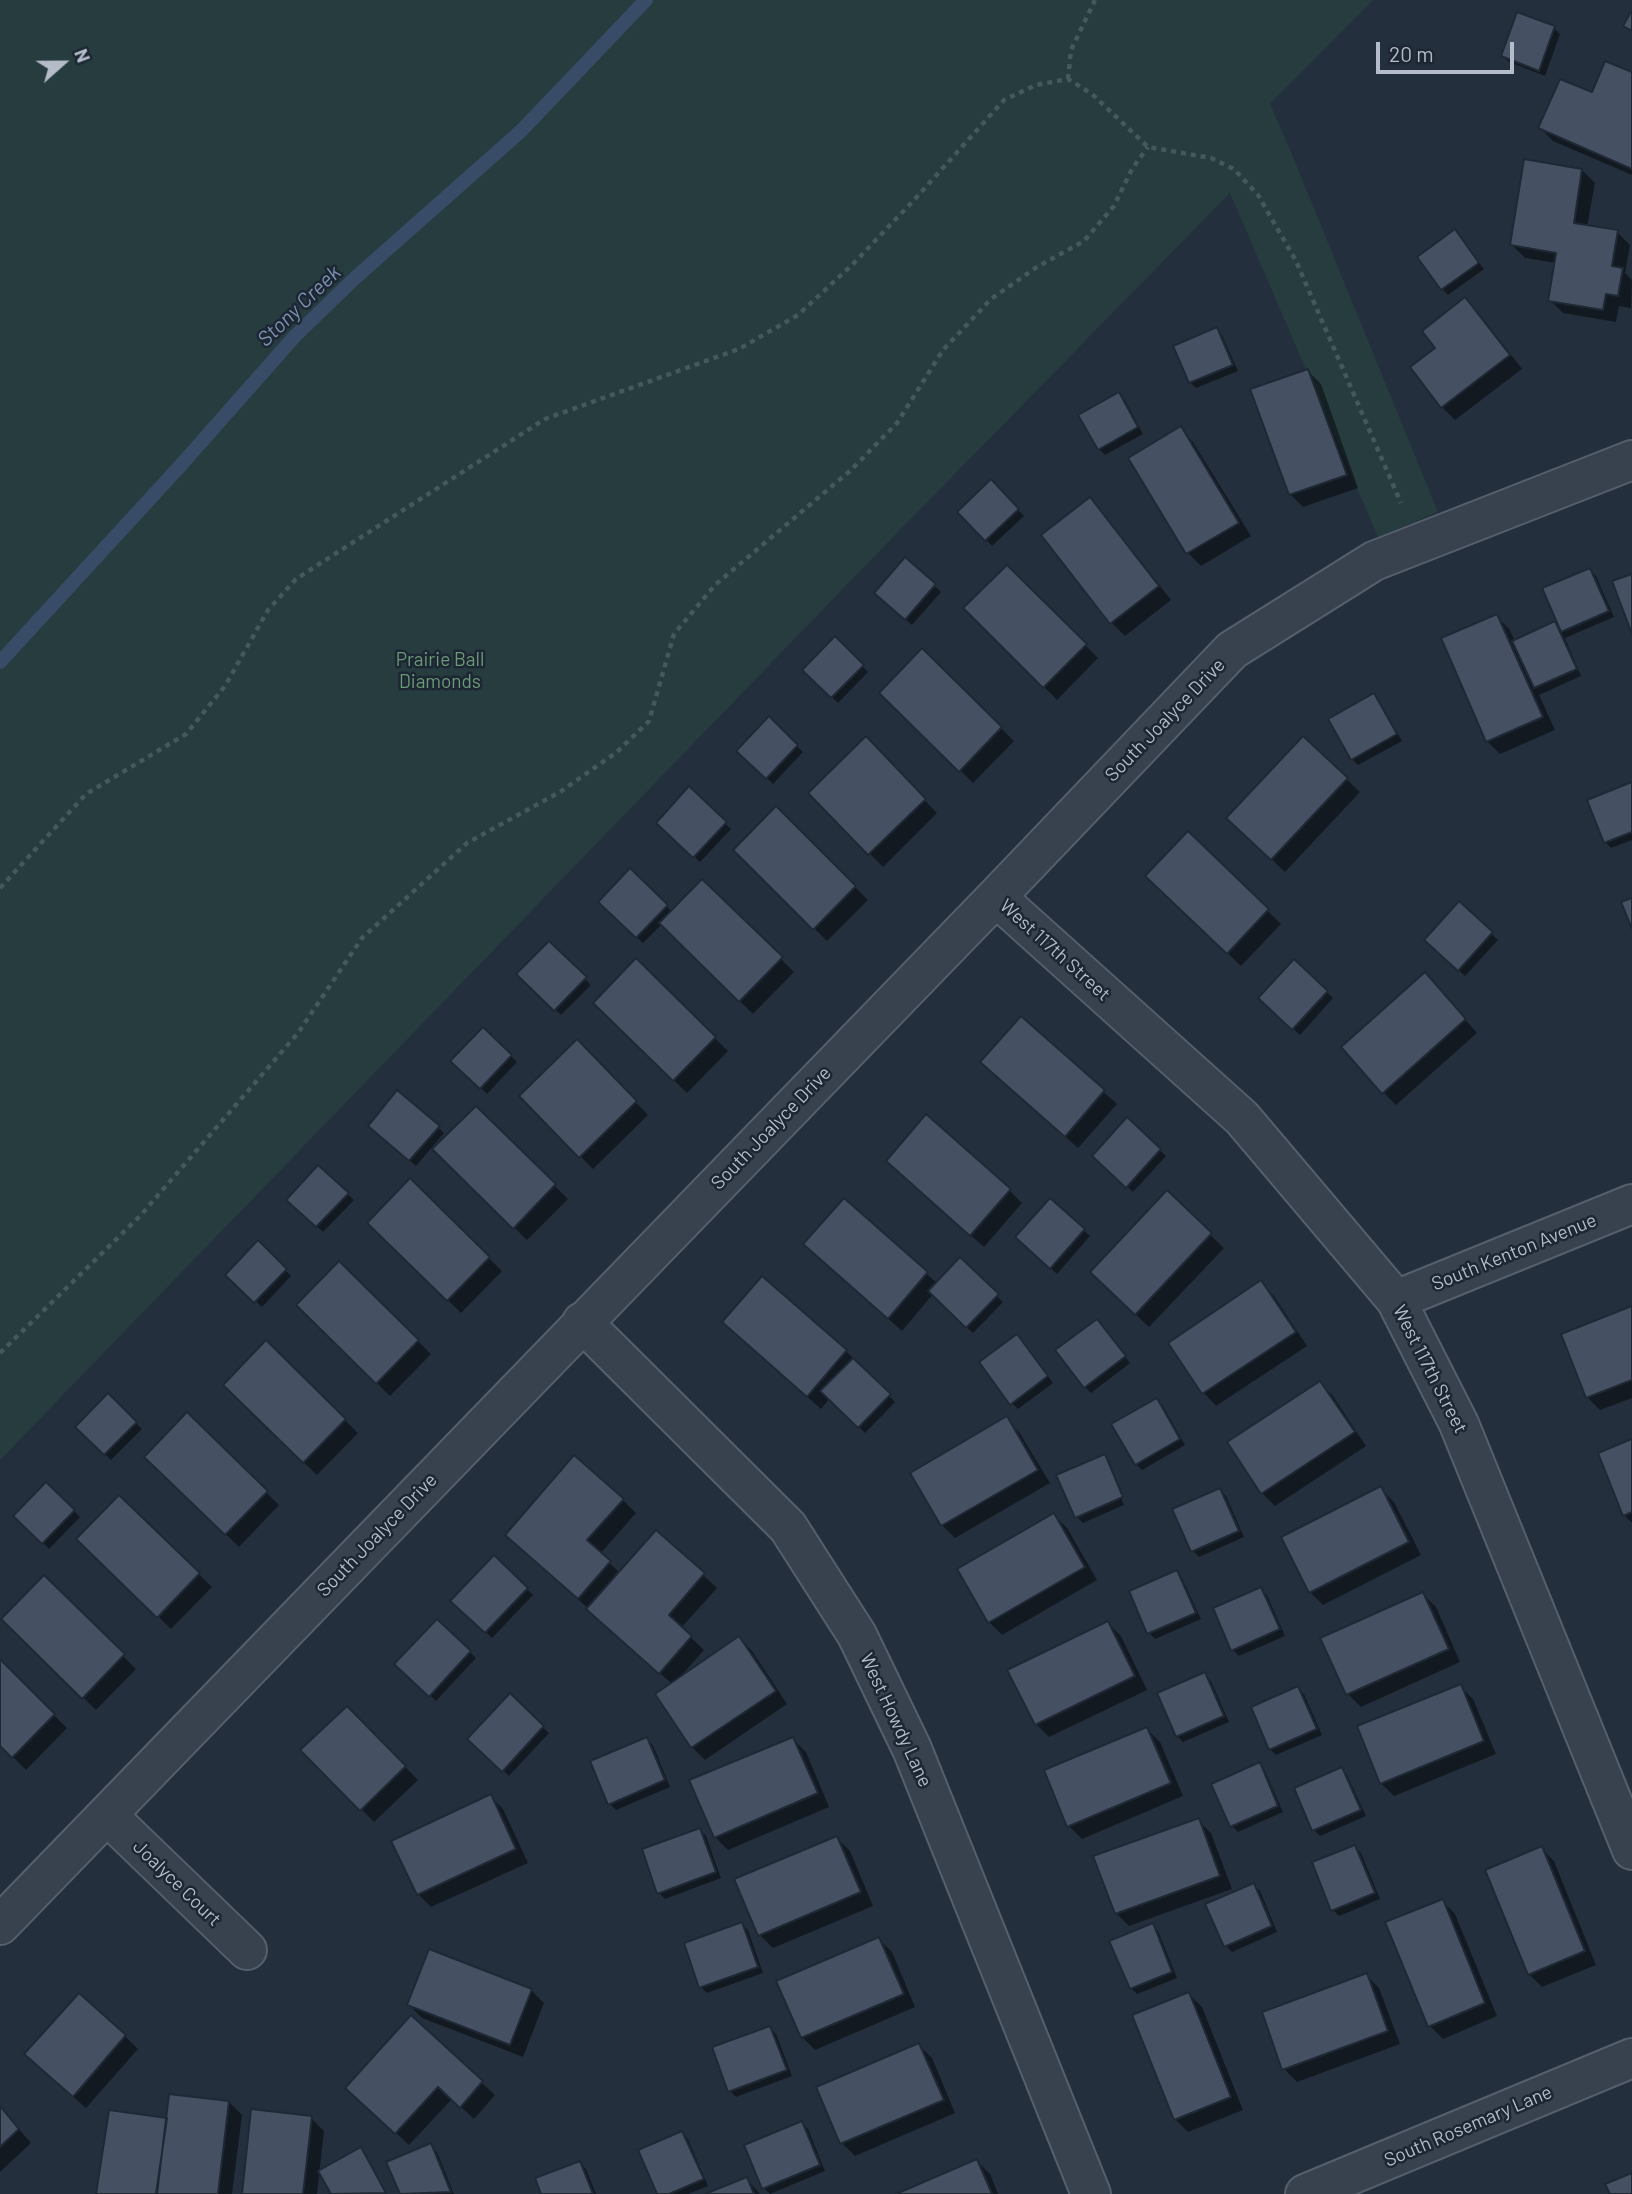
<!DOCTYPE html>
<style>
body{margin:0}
#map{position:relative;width:1632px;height:2194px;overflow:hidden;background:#242f3e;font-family:Barlow,sans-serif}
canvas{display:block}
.north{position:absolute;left:28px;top:28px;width:70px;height:70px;-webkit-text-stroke:5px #1d2633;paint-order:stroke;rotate:69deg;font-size:19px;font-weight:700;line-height:28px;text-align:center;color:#b4bcc9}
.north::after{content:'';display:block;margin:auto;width:24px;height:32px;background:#b4bcc9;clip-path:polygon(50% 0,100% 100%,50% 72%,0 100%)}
.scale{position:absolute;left:1376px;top:42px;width:138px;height:32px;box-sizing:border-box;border:4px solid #b4bcc9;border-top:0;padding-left:9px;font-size:21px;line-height:24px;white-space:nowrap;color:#b4bcc9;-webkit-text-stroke:5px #1d2633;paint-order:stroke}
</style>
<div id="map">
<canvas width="1632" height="2194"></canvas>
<div class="north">N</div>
<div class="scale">20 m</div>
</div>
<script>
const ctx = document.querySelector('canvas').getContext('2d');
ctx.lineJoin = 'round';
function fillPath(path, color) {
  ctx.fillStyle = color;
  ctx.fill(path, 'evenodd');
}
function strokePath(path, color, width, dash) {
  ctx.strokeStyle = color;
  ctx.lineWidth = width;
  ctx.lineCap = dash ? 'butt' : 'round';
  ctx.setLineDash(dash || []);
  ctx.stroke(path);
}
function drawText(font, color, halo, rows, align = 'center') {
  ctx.font = font + ' Barlow,sans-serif';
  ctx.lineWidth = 5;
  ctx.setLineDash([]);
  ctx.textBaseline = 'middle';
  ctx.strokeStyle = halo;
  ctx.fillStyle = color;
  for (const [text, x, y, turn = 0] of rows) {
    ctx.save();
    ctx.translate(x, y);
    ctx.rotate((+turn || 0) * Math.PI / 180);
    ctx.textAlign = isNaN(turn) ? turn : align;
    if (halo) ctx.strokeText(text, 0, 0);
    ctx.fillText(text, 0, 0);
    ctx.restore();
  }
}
fillPath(new Path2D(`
 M0,0H1373L1270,104L1291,152L1438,512L1378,537L1230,193L897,533L0,1460Z`), '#263c3f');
fillPath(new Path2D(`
 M1554,28L1560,34L1545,76L1509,62L1503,56Z
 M1632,74V175L1553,141L1540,128L1593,95Z
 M1582,170L1595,183L1587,227L1617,232L1630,245L1625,273L1632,280L1631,308L1619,306L1616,322L1563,313L1550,300L1556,263L1525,258L1512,245Z
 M1455,231L1484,269L1448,295L1442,289Z
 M1465,299L1478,312L1522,369L1455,420L1442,407L1438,348Z
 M1216,329L1222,335L1238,371L1196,388L1190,382Z
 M1308,371L1321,384L1358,488L1303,507L1290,494Z
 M1119,394L1125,400L1143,434L1105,455L1099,449Z
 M1181,429L1193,442L1251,536L1201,566L1188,553L1130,459Z
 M991,482L1024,516L992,546L959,512Z
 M1089,499L1102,512L1171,600L1125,636L1112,623L1043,536Z
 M906,560L941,592L912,625L882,599Z
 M1007,567L1098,658L1057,700L966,608Z
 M1590,570L1596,576L1614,617L1565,638L1581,676L1539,695L1555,730L1500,754L1487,741L1496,616L1509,629L1515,641L1558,622Z
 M835,639L868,672L838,703L804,670Z
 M922,651L1014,741L973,783L881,693Z
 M1373,695L1379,701L1402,741L1358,765L1352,759Z
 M769,719L803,752L773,784L739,751Z
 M1303,738L1360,792L1285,872L1241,830Z
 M866,739L937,813L883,867L810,793Z
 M1632,784V840L1611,848L1605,842Z
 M689,789L731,829L700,862L658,823Z
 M776,809L868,900L827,941L735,850Z
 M1188,834L1281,924L1241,966L1161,889Z
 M630,870L672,912L702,881L794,972L753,1014L662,924L643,943L600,902Z
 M1459,903L1498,940L1465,976L1426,939Z
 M549,943L591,985L561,1015L519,974Z
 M636,961L728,1051L687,1093L595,1003Z
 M1294,962L1333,998L1300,1035L1260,998Z
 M1438,988L1477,1033L1396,1105L1383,1092Z
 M1021,1018L1117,1104L1078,1148L995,1075Z
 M483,1029L517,1062L487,1094L453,1061Z
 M577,1042L648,1115L593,1169L521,1096Z
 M476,1108L568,1199L527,1240L435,1149Z
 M1127,1119L1166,1156L1133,1192L1094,1156Z
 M438,1127L444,1133L416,1166L376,1132Z
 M319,1168L354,1200L323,1232L289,1200Z
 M901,1174L1009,1190L1022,1203L984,1247Z
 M410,1181L502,1271L461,1313L369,1223Z
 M1167,1193L1224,1248L1149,1327L1105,1285Z
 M844,1200L938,1284L960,1260L1003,1302L973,1333L933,1294L902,1331L819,1257Z
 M1050,1201L1090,1236L1057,1274L1024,1243Z
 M258,1243L291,1276L262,1307L227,1275Z
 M339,1264L431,1354L390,1396L298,1305Z
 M762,1279L846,1351L895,1402L865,1433L830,1398L821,1409L724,1322Z
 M1261,1283L1274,1296L1307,1346L1216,1406L1204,1393L1170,1343Z
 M1632,1308V1398L1600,1410L1587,1397Z
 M1097,1321L1130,1363L1091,1393L1085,1387Z
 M1023,1342L1053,1383L1018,1409L1012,1403Z
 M266,1343L358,1433L317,1475L225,1385Z
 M1320,1383L1333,1396L1366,1446L1275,1506L1262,1493Z
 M108,1395L142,1429L111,1460L78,1427Z
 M1156,1400L1163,1406L1185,1445L1142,1470L1136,1464Z
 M187,1415L279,1505L239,1547L147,1457Z
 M1006,1419L1019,1432L1050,1483L955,1538L942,1525Z
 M1632,1441V1523L1624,1515Z
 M1105,1456L1109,1461H1106L1124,1505L1083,1523L1077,1517Z
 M46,1484L80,1517L49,1549L16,1516Z
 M1381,1489L1394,1502L1421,1555L1323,1605L1310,1592Z
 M1220,1490L1226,1496L1244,1537L1199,1557L1193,1551Z
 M119,1497L212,1587L171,1629L79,1539Z
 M623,1500L636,1513L600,1554L620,1573L656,1532L717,1588L681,1628L704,1650L680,1677L739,1638L752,1651L787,1704L705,1760L692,1747L672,1684L520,1547Z
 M1054,1515L1067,1528L1097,1580L1002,1635L989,1622Z
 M494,1558L533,1595L492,1638L453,1601Z
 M1176,1572L1182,1578L1201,1619L1155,1639L1149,1633Z
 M44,1578L136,1669L96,1710L4,1619Z
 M1261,1589L1267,1595L1285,1636L1239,1656L1233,1650Z
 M1423,1594L1436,1607L1460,1662L1361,1707L1348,1694Z
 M437,1621L476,1658L436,1701L397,1664Z
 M1108,1623L1121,1636L1147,1690L1049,1737L1036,1724L1009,1671Z
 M0,1662L67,1728L26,1770L0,1744Z
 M1205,1674L1211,1681L1229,1722L1183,1742L1177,1736Z
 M1460,1686L1473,1699L1496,1754L1394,1796L1381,1783Z
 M1298,1688L1304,1694L1322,1735L1276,1755L1270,1749Z
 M510,1696L549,1733L509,1776L470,1739Z
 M347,1708L418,1780L374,1822L303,1750Z
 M1147,1729L1160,1742L1183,1796L1082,1839L1069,1826Z
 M647,1739L653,1745L670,1787L616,1810L610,1804Z
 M793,1739L806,1752L829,1807L728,1850L715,1837Z
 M1259,1765L1265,1771L1283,1812L1238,1832L1232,1826Z
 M1341,1769L1347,1775L1366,1816L1320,1836L1314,1830Z
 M490,1796L503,1809L528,1863L431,1907L418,1894L393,1842Z
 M1198,1820L1211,1833L1232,1889L1129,1926L1116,1913Z
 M700,1830L706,1836L721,1878L665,1899L659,1893Z
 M837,1838L850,1851L873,1906L773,1948L760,1935L736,1880Z
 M1355,1847L1361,1853L1380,1899L1339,1916L1333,1910Z
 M1541,1848L1554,1861L1596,1965L1542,1987L1529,1974Z
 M1254,1885L1260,1891L1277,1932L1232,1952L1226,1946Z
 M1442,1901L1455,1914L1497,2016L1443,2039L1430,2026Z
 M742,1924L748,1930L763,1973L707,1993L701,1987Z
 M1152,1925L1158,1931L1177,1978L1137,1994L1131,1988Z
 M879,1939L892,1952L915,2007L815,2050L802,2037Z
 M1366,1975L1379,1988L1400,2044L1297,2082L1284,2069Z
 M531,1990L544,2003L523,2057L422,2018L409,2005Z
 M1189,1994L1202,2007L1243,2110L1188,2132L1175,2119Z
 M411,2018L495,2095L474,2119L452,2099L409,2145L361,2100Z
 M770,2028L776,2034L792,2076L736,2097L730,2091Z
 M125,2036L138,2049L86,2108L39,2067Z
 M919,2045L932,2058L955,2113L855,2156L842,2143Z
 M229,2102L242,2115L232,2194H98L169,2120Z
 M0,2107L31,2143L0,2172Z
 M311,2118L324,2131L317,2194H243Z
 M801,2123L808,2129L825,2171L770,2194L764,2188Z
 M682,2133L688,2139L708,2186L688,2194H659Z
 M430,2146L437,2152L454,2194H401L389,2163Z
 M360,2149L366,2155L387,2194H333L320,2171Z
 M977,2161L990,2174L998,2194H900Z
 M580,2163L586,2169L596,2194H543Z
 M747,2179L760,2194H710Z`), '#0007');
strokePath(new Path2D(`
 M0,662L181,465L295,336L355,278L521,131L646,0`), '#394c67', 14);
const building = new Path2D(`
 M1632,10V31L1623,26Z
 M1517,12L1555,26L1539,71L1501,56Z
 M1605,61L1632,72V169L1538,128L1560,79L1592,92Z
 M1524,159L1582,169L1574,223L1618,230L1612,266L1623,268L1618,296L1606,294L1603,310L1548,301L1556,253L1510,245Z
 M1455,229L1479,263L1441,290L1417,257Z
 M1465,297L1510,355L1441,408L1410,367L1435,348L1422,331Z
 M1217,327L1233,365L1189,383L1173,346Z
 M1308,369L1347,475L1289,495L1250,389Z
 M1119,392L1138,427L1098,450L1078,415Z
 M1181,426L1239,523L1186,554L1128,458Z
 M991,479L1019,509L985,541L957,512Z
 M1090,497L1159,586L1110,624L1041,535Z
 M905,557L936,584L905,620L874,593Z
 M1007,565L1087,644L1043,688L963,608Z
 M1590,568L1609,611L1561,632L1542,588Z
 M1632,574V634L1612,581Z
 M1497,614L1543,717L1486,742L1441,638Z
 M1555,621L1577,669L1534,688L1512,641Z
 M835,636L864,665L831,698L802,670Z
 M922,648L1002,727L959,772L879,693Z
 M1374,693L1397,734L1351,760L1328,719Z
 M769,716L798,745L766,779L736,751Z
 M866,736L926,799L868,855L808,793Z
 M1303,736L1348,778L1271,860L1226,818Z
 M1632,782V832L1604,843L1587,800Z
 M689,786L727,822L693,858L656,823Z
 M776,806L856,886L813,930L733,850Z
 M1188,831L1269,909L1227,954L1145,876Z
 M630,868L668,905L636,938L598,902Z
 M702,879L783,957L739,1002L659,923Z
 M1632,898V929L1621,902Z
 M1459,901L1493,932L1458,971L1424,940Z
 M549,941L587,977L554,1011L516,974Z
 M636,958L716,1037L673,1081L593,1003Z
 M1294,959L1328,991L1292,1030L1258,998Z
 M1425,972L1466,1019L1382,1094L1341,1047Z
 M1021,1016L1105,1090L1065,1137L980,1062Z
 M483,1027L512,1055L480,1089L450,1061Z
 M577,1039L637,1101L579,1158L519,1096Z
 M397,1090L440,1126L409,1161L368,1126Z
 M476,1106L556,1184L513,1229L432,1149Z
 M926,1114L1011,1189L970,1236L886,1161Z
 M1127,1117L1161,1149L1126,1188L1092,1156Z
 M318,1165L349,1193L316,1227L286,1200Z
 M410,1178L490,1257L447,1301L367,1223Z
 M1167,1190L1212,1233L1135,1315L1090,1272Z
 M844,1198L928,1272L888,1319L803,1244Z
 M1050,1198L1085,1229L1050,1269L1015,1237Z
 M258,1240L287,1269L254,1303L225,1275Z
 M960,1257L999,1294L966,1328L928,1291Z
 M339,1261L419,1340L376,1384L296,1305Z
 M762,1276L847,1350L807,1397L722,1322Z
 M1261,1280L1296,1332L1202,1394L1168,1343Z
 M1632,1306V1380L1586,1398L1561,1334Z
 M1097,1319L1126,1356L1084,1388L1055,1350Z
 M1017,1334L1048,1376L1010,1405L979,1362Z
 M266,1340L346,1419L303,1463L223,1385Z
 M853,1358L891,1394L858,1428L820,1391Z
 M1320,1381L1355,1432L1261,1494L1227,1442Z
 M108,1393L137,1422L104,1455L75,1427Z
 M1157,1398L1180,1439L1135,1465L1111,1424Z
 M187,1412L268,1491L225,1535L144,1457Z
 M1007,1416L1038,1470L941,1526L910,1473Z
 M1632,1439V1512L1623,1516L1598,1453Z
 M1105,1454L1123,1497L1075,1518L1056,1475Z
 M574,1455L624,1499L587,1540L611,1561L578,1599L505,1535Z
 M46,1482L75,1510L42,1544L13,1516Z
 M1381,1486L1409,1542L1309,1593L1281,1537Z
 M1220,1488L1239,1531L1191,1552L1172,1509Z
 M119,1495L200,1573L157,1618L76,1539Z
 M1054,1513L1085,1567L988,1623L957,1569Z
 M656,1530L705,1573L669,1615L692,1636L659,1674L586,1609Z
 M494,1555L528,1588L485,1633L450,1601Z
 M1177,1570L1196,1613L1147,1634L1129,1591Z
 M44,1575L125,1654L82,1699L1,1619Z
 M1261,1587L1280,1629L1231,1651L1213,1608Z
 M1423,1592L1449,1649L1346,1695L1320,1638Z
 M437,1619L471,1651L429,1697L394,1664Z
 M1108,1621L1135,1676L1035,1725L1007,1670Z
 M739,1636L776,1691L691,1748L655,1694Z
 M0,1659L55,1714L12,1758L0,1746Z
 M1205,1672L1224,1716L1176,1737L1157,1693Z
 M1461,1684L1484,1741L1380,1784L1357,1726Z
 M1298,1686L1317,1729L1269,1750L1251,1707Z
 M510,1693L544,1726L502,1772L467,1739Z
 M347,1706L406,1766L360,1811L300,1750Z
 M1147,1727L1171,1783L1067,1827L1044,1770Z
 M647,1737L665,1780L608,1805L590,1761Z
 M793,1737L818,1793L714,1838L689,1780Z
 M1260,1762L1278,1806L1230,1827L1211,1784Z
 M1342,1767L1361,1810L1312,1831L1294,1788Z
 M491,1794L516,1849L417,1895L391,1841Z
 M1199,1818L1220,1876L1115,1914L1093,1856Z
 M700,1828L716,1872L657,1894L642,1849Z
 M837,1836L861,1892L758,1936L734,1879Z
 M1355,1845L1375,1893L1331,1911L1312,1862Z
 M1542,1846L1585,1951L1528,1975L1485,1870Z
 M1254,1883L1272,1926L1224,1947L1205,1904Z
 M1443,1899L1485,2003L1428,2027L1385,1922Z
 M742,1922L758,1967L699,1988L684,1943Z
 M1153,1923L1172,1972L1130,1989L1109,1941Z
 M879,1937L904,1994L801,2038L776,1981Z
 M429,1949L532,1989L510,2045L407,2005Z
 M1367,1973L1388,2031L1282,2070L1262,2012Z
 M1189,1992L1231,2097L1174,2120L1132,2015Z
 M79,1993L126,2035L73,2097L24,2054Z
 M411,2015L483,2081L460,2108L438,2087L395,2134L345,2088Z
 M770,2026L787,2070L728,2092L712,2047Z
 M919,2043L944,2100L840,2144L816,2087Z
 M169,2094L229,2101L218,2194H157Z
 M0,2106L19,2129L0,2147Z
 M251,2109L312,2116L303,2194H242Z
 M109,2110L167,2118L156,2194H96Z
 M802,2121L820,2165L762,2189L744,2145Z
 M682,2131L704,2179L669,2194H657L638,2150Z
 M431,2143L451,2192L400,2194L386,2162Z
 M361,2147L386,2193L331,2194L318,2171Z
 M977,2159L992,2194H896Z
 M580,2161L593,2194H541L535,2178Z
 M1632,2173V2194H1610L1605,2184Z
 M747,2177L754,2194H705Z`);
fillPath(building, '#455162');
strokePath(building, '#1f2835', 2);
const minor = new Path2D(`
 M996,897L1242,1118L1396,1300L1459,1424L1632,1850
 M1396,1300L1632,1204
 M582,1322L788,1527L857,1635L912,1749L1091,2194
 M107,1815L247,1950
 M0,1925L996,897L1232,650L1374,561L1632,460
 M1305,2194L1632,2058`);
strokePath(minor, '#565f6c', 42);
strokePath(new Path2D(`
 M1068,79L1071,50L1095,0
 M0,888L86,794L186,734L225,686L268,610L296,579L545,419L739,349L798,315L852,265L915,199L1004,100L1036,85L1068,79L1092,94L1148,147L1211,158L1234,169L1258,195L1296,261L1401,503
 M0,1353L140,1216L298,1033L362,938L467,843L560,792L617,752L649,721L674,634L715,585L851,470L897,423L943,350L991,299L1037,267L1084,241L1114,206L1132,169L1148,147`), '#44595c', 4.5, [5, 5]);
strokePath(minor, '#38414e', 38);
drawText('19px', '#6b9a76', '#1d2633', [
 ["Prairie Ball",440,660],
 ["Diamonds",440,682]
]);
drawText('19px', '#b4bcc9', '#1d2633', [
 ["South Joalyce Drive",1165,720,-46],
 ["West 117th Street",1055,950,42],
 ["South Joalyce Drive",771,1128,-46],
 ["South Kenton Avenue",1514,1252,-22],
 ["West 117th Street",1430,1369,63],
 ["South Joalyce Drive",377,1535,-46],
 ["West Howdy Lane",896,1720,65],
 ["Joalyce Court",177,1883,44],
 ["South Rosemary Lane",1468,2126,-23]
]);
drawText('italic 21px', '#7c92b1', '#1d2633', [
 ["Stony Creek",299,306,-44]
]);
</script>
